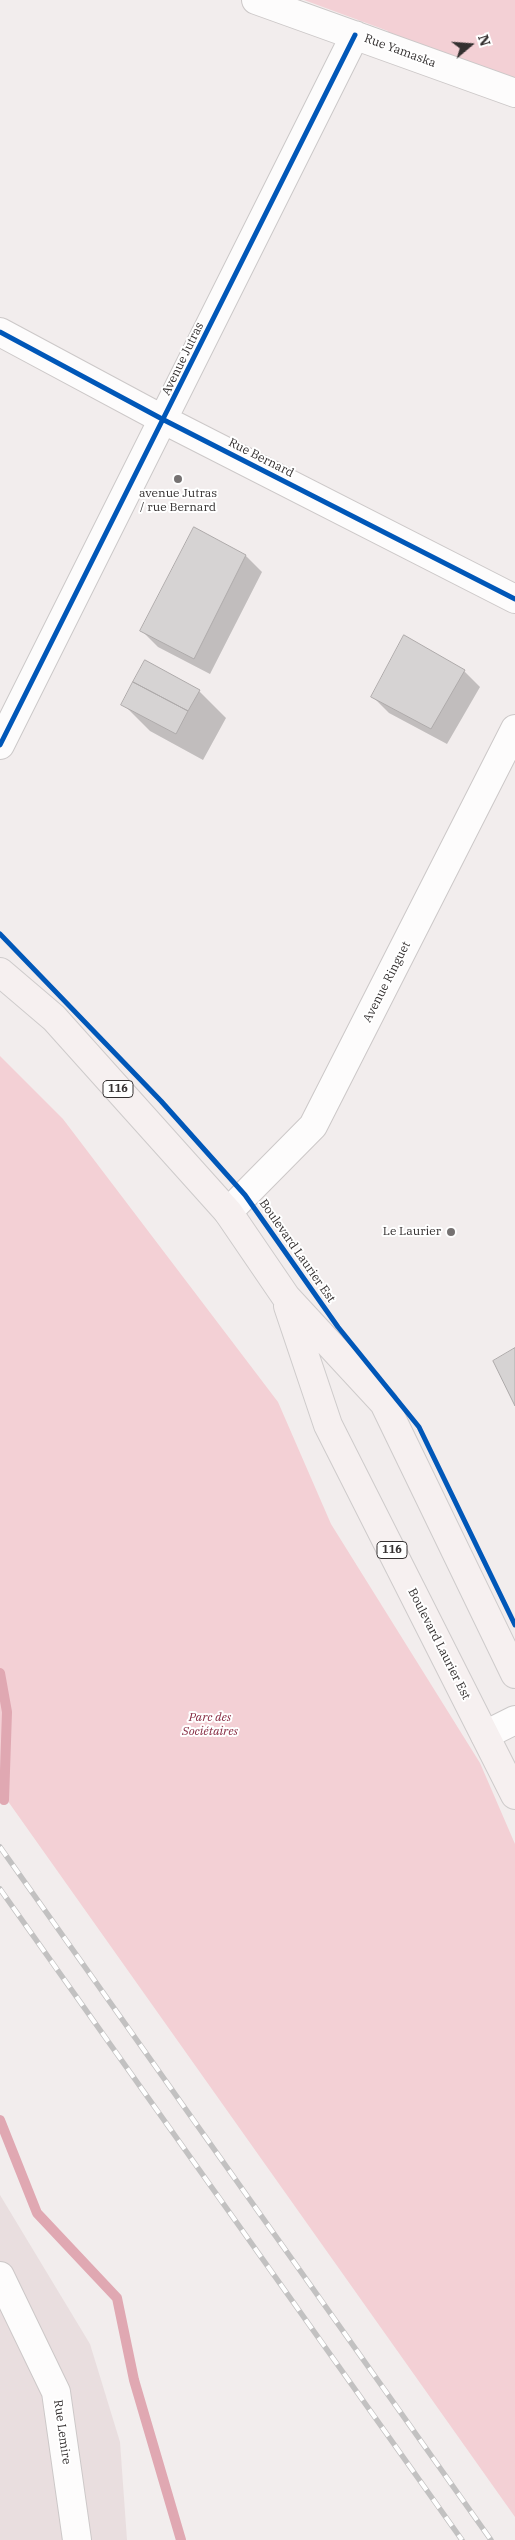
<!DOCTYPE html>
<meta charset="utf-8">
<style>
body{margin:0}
#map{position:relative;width:515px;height:2540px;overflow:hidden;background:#f2eded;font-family:"IBM Plex Serif",serif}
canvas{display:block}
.north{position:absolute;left:445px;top:20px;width:50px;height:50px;-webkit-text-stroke:4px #fff;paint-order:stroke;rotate:72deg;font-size:14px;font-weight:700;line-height:20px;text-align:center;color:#343030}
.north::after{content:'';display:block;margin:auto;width:18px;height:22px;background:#343030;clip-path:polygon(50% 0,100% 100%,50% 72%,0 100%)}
</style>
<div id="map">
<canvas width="515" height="2540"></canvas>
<div class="north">N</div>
</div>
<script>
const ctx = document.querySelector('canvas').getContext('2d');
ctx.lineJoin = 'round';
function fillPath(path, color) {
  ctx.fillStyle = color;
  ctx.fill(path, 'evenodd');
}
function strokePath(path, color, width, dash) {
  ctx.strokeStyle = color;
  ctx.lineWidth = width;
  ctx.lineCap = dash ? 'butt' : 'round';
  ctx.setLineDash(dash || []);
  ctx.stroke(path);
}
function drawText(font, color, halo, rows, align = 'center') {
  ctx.font = font + ' "IBM Plex Serif",serif';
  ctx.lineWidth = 4;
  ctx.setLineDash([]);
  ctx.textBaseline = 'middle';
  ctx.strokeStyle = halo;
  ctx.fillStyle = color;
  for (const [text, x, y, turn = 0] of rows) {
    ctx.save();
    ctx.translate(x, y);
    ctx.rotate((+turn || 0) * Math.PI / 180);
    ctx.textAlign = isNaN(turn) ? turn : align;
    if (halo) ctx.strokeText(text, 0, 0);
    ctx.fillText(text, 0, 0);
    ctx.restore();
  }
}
fillPath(new Path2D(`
 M0,2195L90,2344L120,2442L127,2540H0Z`), '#e9dedf');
fillPath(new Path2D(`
 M304,0H515V108L379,54L388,31Z
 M0,1056L63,1119L278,1402L331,1524L480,1763L515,1844V2517L0,1790Z`), '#f3d0d5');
fillPath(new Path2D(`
 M194,529L246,556L262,572L210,674L158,647L142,631Z
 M464,671L480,687L447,744L389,713L373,697Z
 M199,691L226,718L203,760L150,731L123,704Z`), '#0003');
strokePath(new Path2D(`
 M0,1673L7,1712L4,1800
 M0,2120L37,2213L117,2298L134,2380L181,2540`), '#e0a8b2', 10);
const building = new Path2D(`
 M194,527L246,555L194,659L140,631Z
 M404,635L465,670L431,729L371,697Z
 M145,660L200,690L188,711L133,682Z
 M133,682L188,711L176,734L121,705Z
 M515,1348V1406L493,1361Z`);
fillPath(building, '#d6d3d3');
strokePath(building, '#aeaaaa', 1);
const street = new Path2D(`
 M256,0L515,93
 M0,332L164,420L515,599
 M0,745L355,35
 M485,1735L515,1720
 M0,2276L56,2392L77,2540`);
const secondary = new Path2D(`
 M228,1212L313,1126L515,729`);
const primary = new Path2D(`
 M0,972L54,1018L228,1212L286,1297L384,1403L515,1674
 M288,1306L328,1425L515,1795`);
strokePath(street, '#ccc8c8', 30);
strokePath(secondary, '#ccc8c8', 30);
strokePath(primary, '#cecbcb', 30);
strokePath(street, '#fdfcfc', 28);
strokePath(secondary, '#fdfcfc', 28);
strokePath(primary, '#f6f0f0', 28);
const rail = new Path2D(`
 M0,1847L491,2540
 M0,1889L462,2540`);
strokePath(rail, '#c2c1c1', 5.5);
strokePath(rail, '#fff', 4, [11]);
strokePath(new Path2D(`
 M0,332L164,420L515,599
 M0,745L355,35
 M0,934L161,1101L245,1195L338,1327L419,1427L515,1625`), '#0057b8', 5);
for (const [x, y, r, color] of [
 [178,479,5,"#767272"],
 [451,1232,5,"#767272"]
]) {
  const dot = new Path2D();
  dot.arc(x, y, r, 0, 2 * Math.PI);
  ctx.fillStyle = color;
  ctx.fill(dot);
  strokePath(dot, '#fff', 2);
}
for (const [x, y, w] of [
 [118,1089,30],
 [392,1550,30]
]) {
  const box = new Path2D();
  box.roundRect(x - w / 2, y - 8.5, w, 17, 4);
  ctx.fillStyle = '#fff';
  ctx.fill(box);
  strokePath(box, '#343030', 1);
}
drawText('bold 11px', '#343030', null, [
 ["116",118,1089],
 ["116",392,1550]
]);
drawText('12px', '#343030', '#fff', [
 ["Rue Yamaska",400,51,20],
 ["Avenue Jutras",183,359,-64],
 ["Rue Bernard",261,458,27],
 ["Avenue Ringuet",387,982,-63],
 ["Boulevard Laurier Est",297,1251,55],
 ["Boulevard Laurier Est",439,1644,63],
 ["Rue Lemire",62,2432,82]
]);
drawText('12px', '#343030', '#fff', [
 ["avenue Jutras",178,494],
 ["/ rue Bernard",178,508],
 ["Le Laurier",441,1232,"right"]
]);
drawText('italic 12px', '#852a41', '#fff', [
 ["Parc des",210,1718],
 ["Sociétaires",210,1732]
]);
</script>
